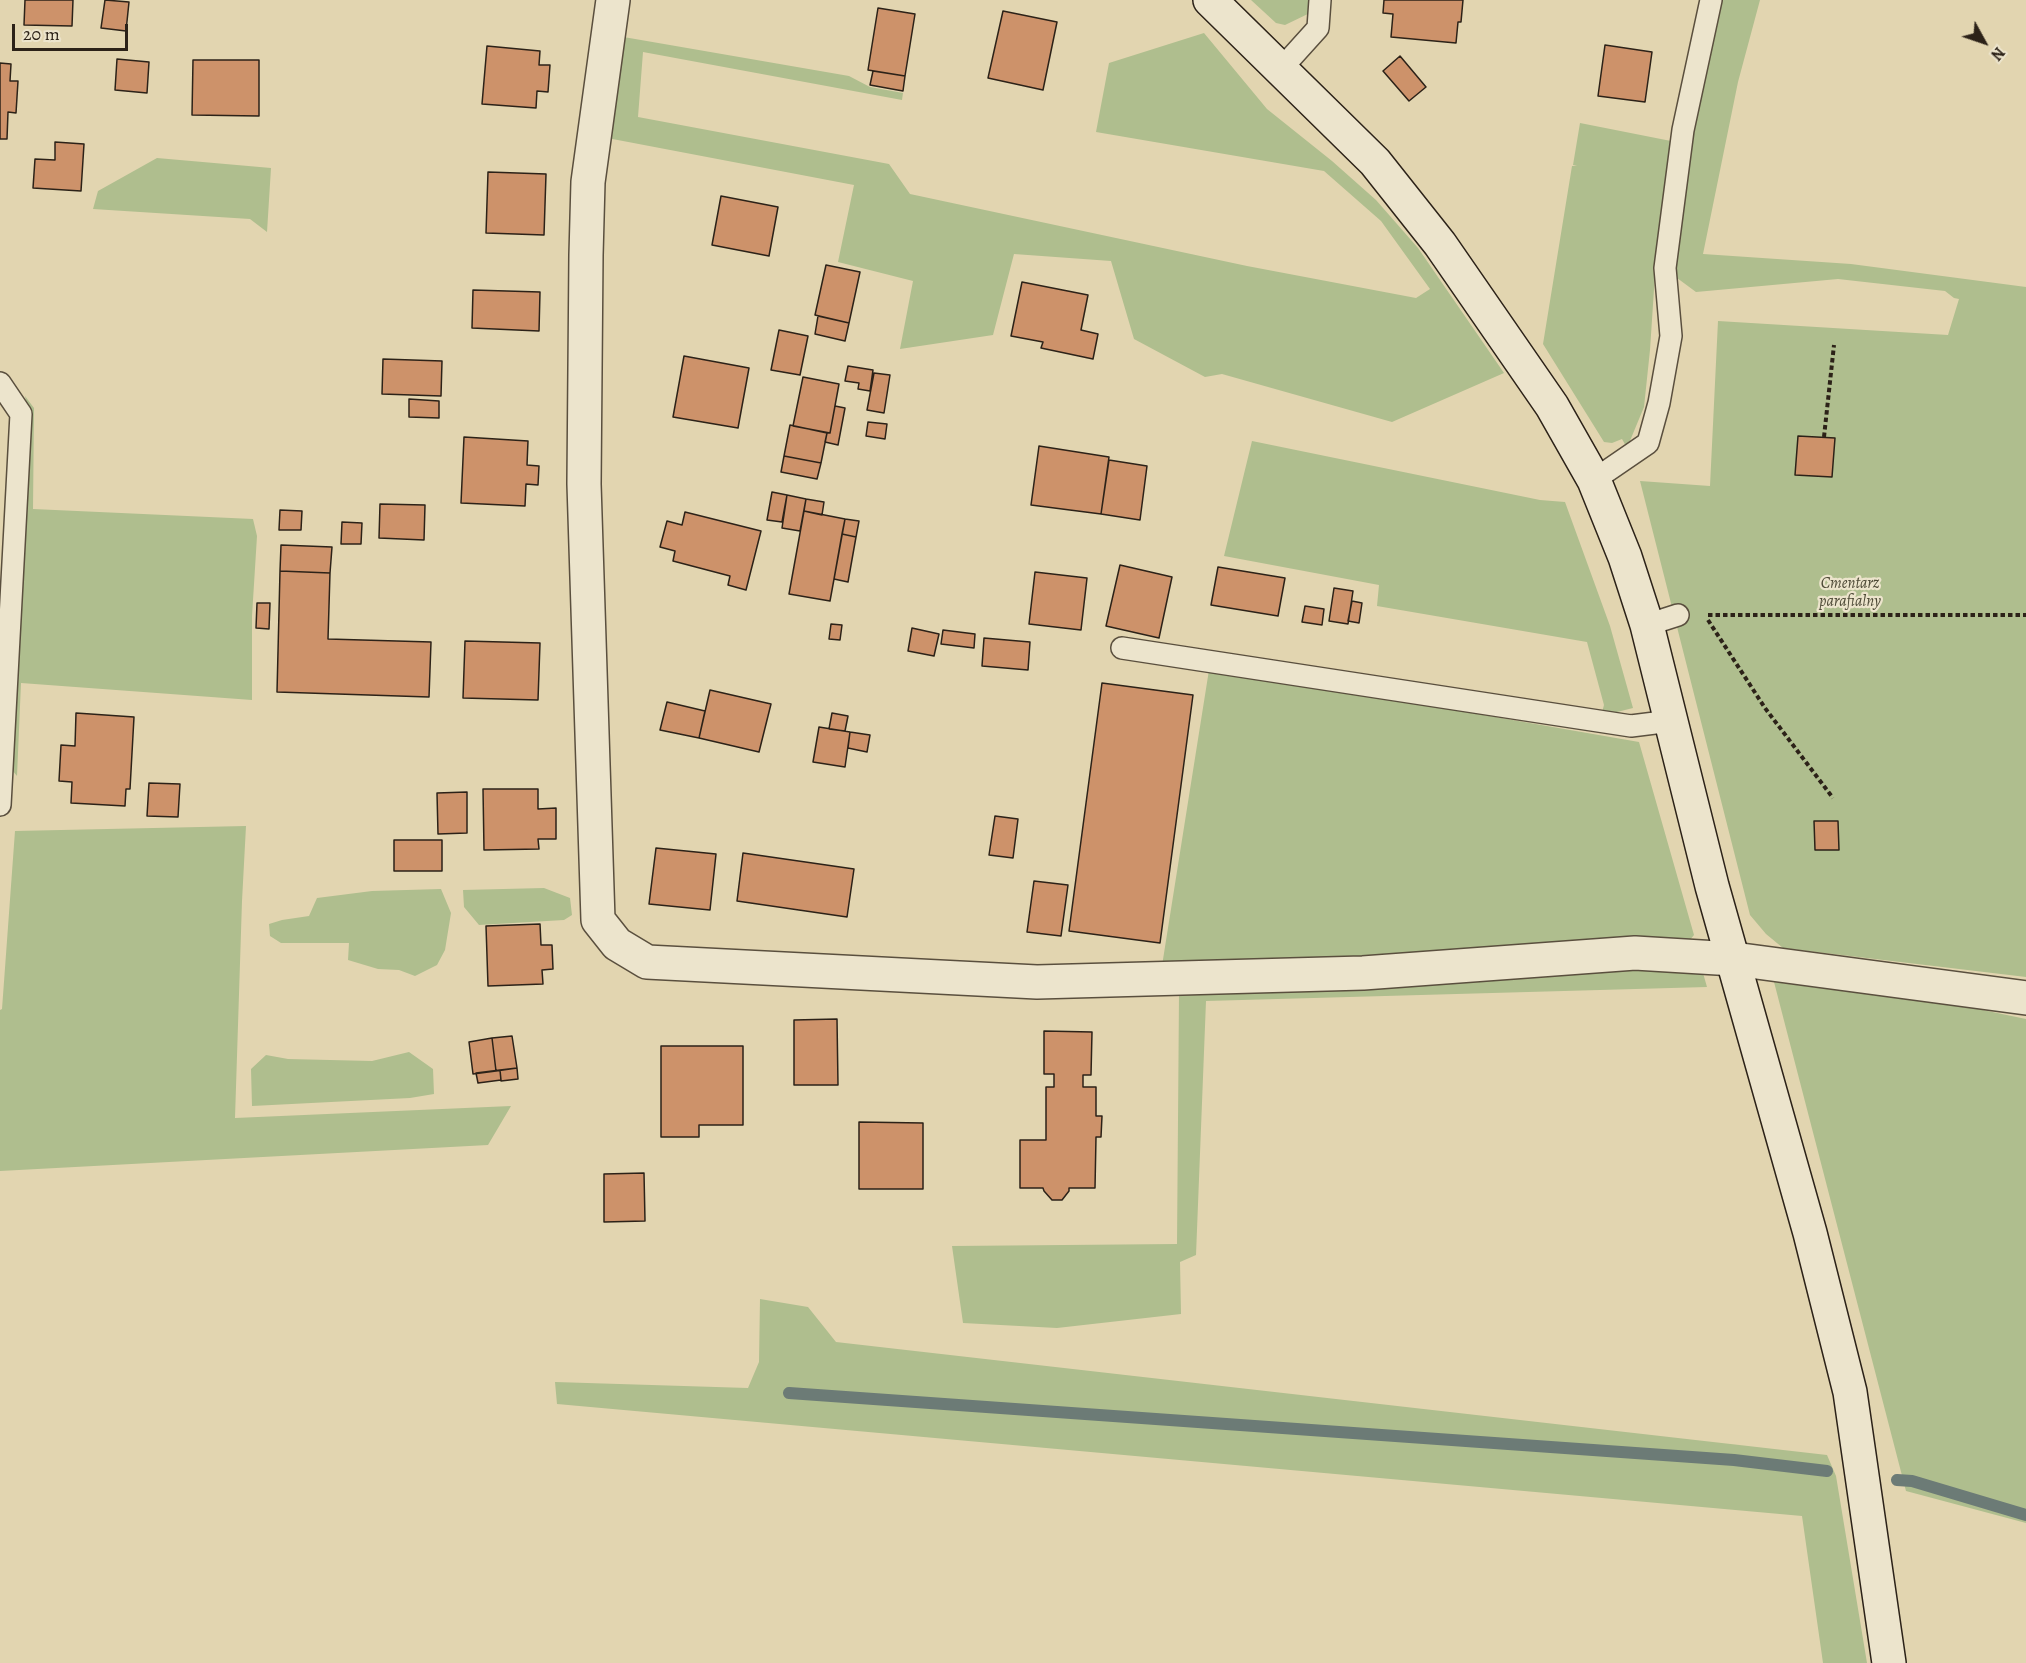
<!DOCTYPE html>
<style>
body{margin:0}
#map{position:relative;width:2026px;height:1663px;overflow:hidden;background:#e2d5b0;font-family:Alegreya,serif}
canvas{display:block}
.north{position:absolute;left:1954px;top:12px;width:60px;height:60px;-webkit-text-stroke:4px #ece4cc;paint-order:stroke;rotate:130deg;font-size:16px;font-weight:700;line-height:24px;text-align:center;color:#2c2218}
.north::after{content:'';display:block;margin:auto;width:21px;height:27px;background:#2c2218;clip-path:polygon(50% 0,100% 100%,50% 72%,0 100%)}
.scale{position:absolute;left:12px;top:24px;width:116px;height:27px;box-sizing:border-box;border:3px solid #2c2218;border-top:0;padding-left:8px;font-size:18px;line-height:21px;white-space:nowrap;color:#2c2218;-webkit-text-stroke:4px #ece4cc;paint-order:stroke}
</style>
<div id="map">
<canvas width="2026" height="1663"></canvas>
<div class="north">N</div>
<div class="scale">20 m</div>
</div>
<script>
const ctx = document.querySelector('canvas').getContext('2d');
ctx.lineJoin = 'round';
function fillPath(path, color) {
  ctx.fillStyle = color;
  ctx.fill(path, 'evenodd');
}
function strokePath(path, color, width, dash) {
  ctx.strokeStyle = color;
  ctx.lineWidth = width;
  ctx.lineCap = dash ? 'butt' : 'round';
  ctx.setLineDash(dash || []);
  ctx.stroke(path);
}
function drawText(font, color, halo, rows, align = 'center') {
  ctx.font = font + ' Alegreya,serif';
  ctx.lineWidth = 4.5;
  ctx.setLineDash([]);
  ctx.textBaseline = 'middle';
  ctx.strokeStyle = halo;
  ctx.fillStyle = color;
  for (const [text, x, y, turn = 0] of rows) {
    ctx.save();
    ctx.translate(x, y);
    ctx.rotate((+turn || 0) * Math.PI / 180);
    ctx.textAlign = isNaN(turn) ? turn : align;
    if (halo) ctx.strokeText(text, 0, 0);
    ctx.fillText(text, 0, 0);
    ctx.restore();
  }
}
fillPath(new Path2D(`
 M1251,0H1313L1312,12L1285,25L1276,23Z
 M1720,0H1760L1738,82L1703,254L1851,264L2026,287V977L1783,948L1766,934L1750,915L1640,481L1710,486L1718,321L1948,335L1959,299L1954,298L1945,291L1838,279L1696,292L1673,275L1691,141Z
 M1204,33L1267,109L1332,161L1376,200L1418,248L1504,373L1392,422L1222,374L1205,377L1134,339L1111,261L1014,254L993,335L900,349L913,281L838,262L854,185L602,137L612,35L849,76L870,87L903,93L902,100L643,52L638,117L889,164L910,194L1247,266L1416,298L1430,289L1381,221L1324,171L1096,132L1109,63Z
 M1580,123L1676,142L1655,274L1650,350L1644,407L1627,448L1622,439L1612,443L1604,442L1543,344L1572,166H1577L1573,165Z
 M157,158L271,168L267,232L250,219L93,209L98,191Z
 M25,396L34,408L33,509L253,519L257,536L252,616V700L21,683L17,776L12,770L30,420Z
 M1252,441L1540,500L1565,502L1610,626L1633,708L1601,716L1604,705L1587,642L1377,606L1379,585L1224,556Z
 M1209,670L1363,694L1639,742L1694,935L1689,941L1161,972Z
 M246,826L242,901L235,1118L511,1106L488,1145L0,1171V1010L2,1009L15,831Z
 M544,888L570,898L572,915L564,920L479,925L464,907L463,890Z
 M441,889L451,913L445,950L437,965L415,976L399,970L378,969L348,960L349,943H281L270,936L269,924L282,920L309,916L317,898L372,891Z
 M1701,966L1707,987L1206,1001L1196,1255L1180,1262L1181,1314L1057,1328L963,1323L952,1246L1177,1244L1179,995L1177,992Z
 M1774,982L1978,1009L2026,1019V1523L1906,1491Z
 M409,1052L433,1069L434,1094L410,1098L252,1106L251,1069L266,1055L288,1059L372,1061Z
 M760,1299L808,1307L836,1342L1827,1455L1836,1476L1867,1663H1823L1802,1516L557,1404L555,1382L748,1388L759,1362Z`), '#afbe8e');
strokePath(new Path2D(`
 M789,1393L1734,1460L1827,1471
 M1897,1480L1912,1481L2026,1515`), '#6c7b76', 12);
const building = new Path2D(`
 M25,0H73L72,26L24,25Z
 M105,0L129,2L126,31L101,28Z
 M1384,0H1463L1461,22H1458L1456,43L1391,37L1393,14L1383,13Z
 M878,8L915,14L905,76L868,70Z
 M1003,11L1057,22L1043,90L988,78Z
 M1605,45L1652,52L1645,102L1598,96Z
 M487,46L540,51L539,65H550L548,92L537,91L536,108L482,104Z
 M1400,56L1426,87L1409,101L1383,71Z
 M117,59L149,62L147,93L115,90Z
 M193,60H259V116L192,115Z
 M0,63L11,64L10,81H18L16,113L8,112L7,139H0Z
 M873,71L905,76L903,91L870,85Z
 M55,142L84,144L81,191L33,188L35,159L55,160Z
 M488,172L546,174L544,235L486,233Z
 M721,196L778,207L769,256L712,245Z
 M826,265L860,272L849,323L815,315Z
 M1022,282L1088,295L1081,330L1098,334L1093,359L1041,348L1043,342L1011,336Z
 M473,290L540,292L539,331L472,328Z
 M818,316L849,323L845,341L815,334Z
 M779,330L808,336L800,375L771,370Z
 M684,356L749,368L738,428L673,417Z
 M383,359L442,361L441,396L382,394Z
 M848,366L873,370L870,391L858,389L859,383L845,381Z
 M874,373L890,375L884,413L867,410Z
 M803,377L839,384L830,433L793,426Z
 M409,399L439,401V418L409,417Z
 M835,406L845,408L838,445L825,442L827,433H830Z
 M868,422L887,424L885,439L866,436Z
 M790,425L827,433L821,463L784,456Z
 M1798,436L1835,438L1832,477L1795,475Z
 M464,437L528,441L527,465L539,466L538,485L526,484L525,506L461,503Z
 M1039,446L1109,457L1101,514L1031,505Z
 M784,456L821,463L817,479L781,472Z
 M1109,460L1147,466L1140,520L1101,514Z
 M772,492L787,495L782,522L767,520Z
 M787,495L806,499L800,531L782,528Z
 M806,499L824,502L822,515L804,511Z
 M380,504L425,505L424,540L379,538Z
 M280,510L302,511L301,530H279Z
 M804,511L845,519L830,601L789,594Z
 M685,512L761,531L746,590L728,585L730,576L673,561L675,551L660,547L667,521L682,525Z
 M845,519L859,521L856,537L842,534Z
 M342,522L362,523L361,544H341Z
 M842,534L856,537L848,582L834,579Z
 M281,545L332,547L330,573L280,571Z
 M1120,565L1172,577L1159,638L1106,626Z
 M1218,567L1285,578L1278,616L1211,605Z
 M280,571L330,573L328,639L431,642L429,697L277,692Z
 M1035,572L1087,578L1081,630L1029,624Z
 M1334,588L1353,591L1348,624L1329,621Z
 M1352,601L1362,603L1359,623L1348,621Z
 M257,603H270L269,629L256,628Z
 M1305,606L1324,609L1322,625L1302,622Z
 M831,624L842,625L840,640L829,639Z
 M912,628L939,634L934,656L908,651Z
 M943,630L975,634L974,648L941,644Z
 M984,638L1030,642L1028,670L982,666Z
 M465,641L540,643L538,700L463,698Z
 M1102,683L1193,695L1160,943L1069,931Z
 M710,690L771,704L759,752L699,738Z
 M667,702L705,711L699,738L660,730Z
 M76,713L134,717L130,789H126L125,806L71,803L72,782L59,781L61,745L75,746Z
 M832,713L848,716L845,731L829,729Z
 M819,727L850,732L845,767L813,762Z
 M850,732L870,735L867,752L848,748Z
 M149,783L180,784L178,817L147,816Z
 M483,789H538V809L556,808V839H538L539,849L484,850Z
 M467,792V833L438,834L437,793Z
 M995,816L1018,819L1013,858L989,855Z
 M1814,821H1838L1839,850H1815Z
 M394,840H442V871H394Z
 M656,848L716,854L710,910L649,904Z
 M743,853L854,869L847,917L737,901Z
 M1034,881L1068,885L1061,936L1027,932Z
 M540,924L541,945H552L553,969L542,970L543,984L488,986L486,926Z
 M837,1019L838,1085H794V1020Z
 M1044,1031L1092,1032L1091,1075H1083V1087H1096V1116H1102L1101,1137H1096L1095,1188H1069V1191L1062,1200H1052L1044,1191L1043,1188H1020V1140H1046V1087H1054V1074H1044Z
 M512,1036L517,1068L496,1071L492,1038Z
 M492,1038L496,1071L473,1074L469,1042Z
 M661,1046H743V1125H699V1137H661Z
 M517,1068L518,1079L501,1081L500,1070Z
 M500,1070L501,1080L478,1083L476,1073Z
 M859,1122L923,1123V1189H859Z
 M644,1173L645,1221L604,1222V1174Z`);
fillPath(building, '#cd926a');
strokePath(building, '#2c2218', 1.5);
const lane = new Path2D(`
 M1281,69L1318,28L1320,0
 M0,383L21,414L0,805
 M1594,480L1648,443L1659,403L1671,336L1665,268L1683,130L1711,0
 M1647,625L1678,615
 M1122,648L1631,726L1671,721`);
const street = new Path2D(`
 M613,0L588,182L586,255L584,484L598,920L617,944L647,962L1037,982L1363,973L1635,953L1734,959L2026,998`);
const secondary = new Path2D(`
 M1210,0L1375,162L1440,244L1552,406L1594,480L1625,557L1647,625L1712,886L1810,1233L1850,1392L1889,1663`);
strokePath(lane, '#5a4f3e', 24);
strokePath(street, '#5a4f3e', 36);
strokePath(secondary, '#2c2218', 36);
strokePath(new Path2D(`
 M1824,437L1834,345
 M1708,615H2026
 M1708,620L1765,708L1833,798`), '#2c2218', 4, [4.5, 3]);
strokePath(lane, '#ece4cc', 21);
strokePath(street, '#ece4cc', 33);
strokePath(secondary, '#ece4cc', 33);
drawText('italic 16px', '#4d4936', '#ece4cc', [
 ["Cmentarz",1850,584],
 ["parafialny",1850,602]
]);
</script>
